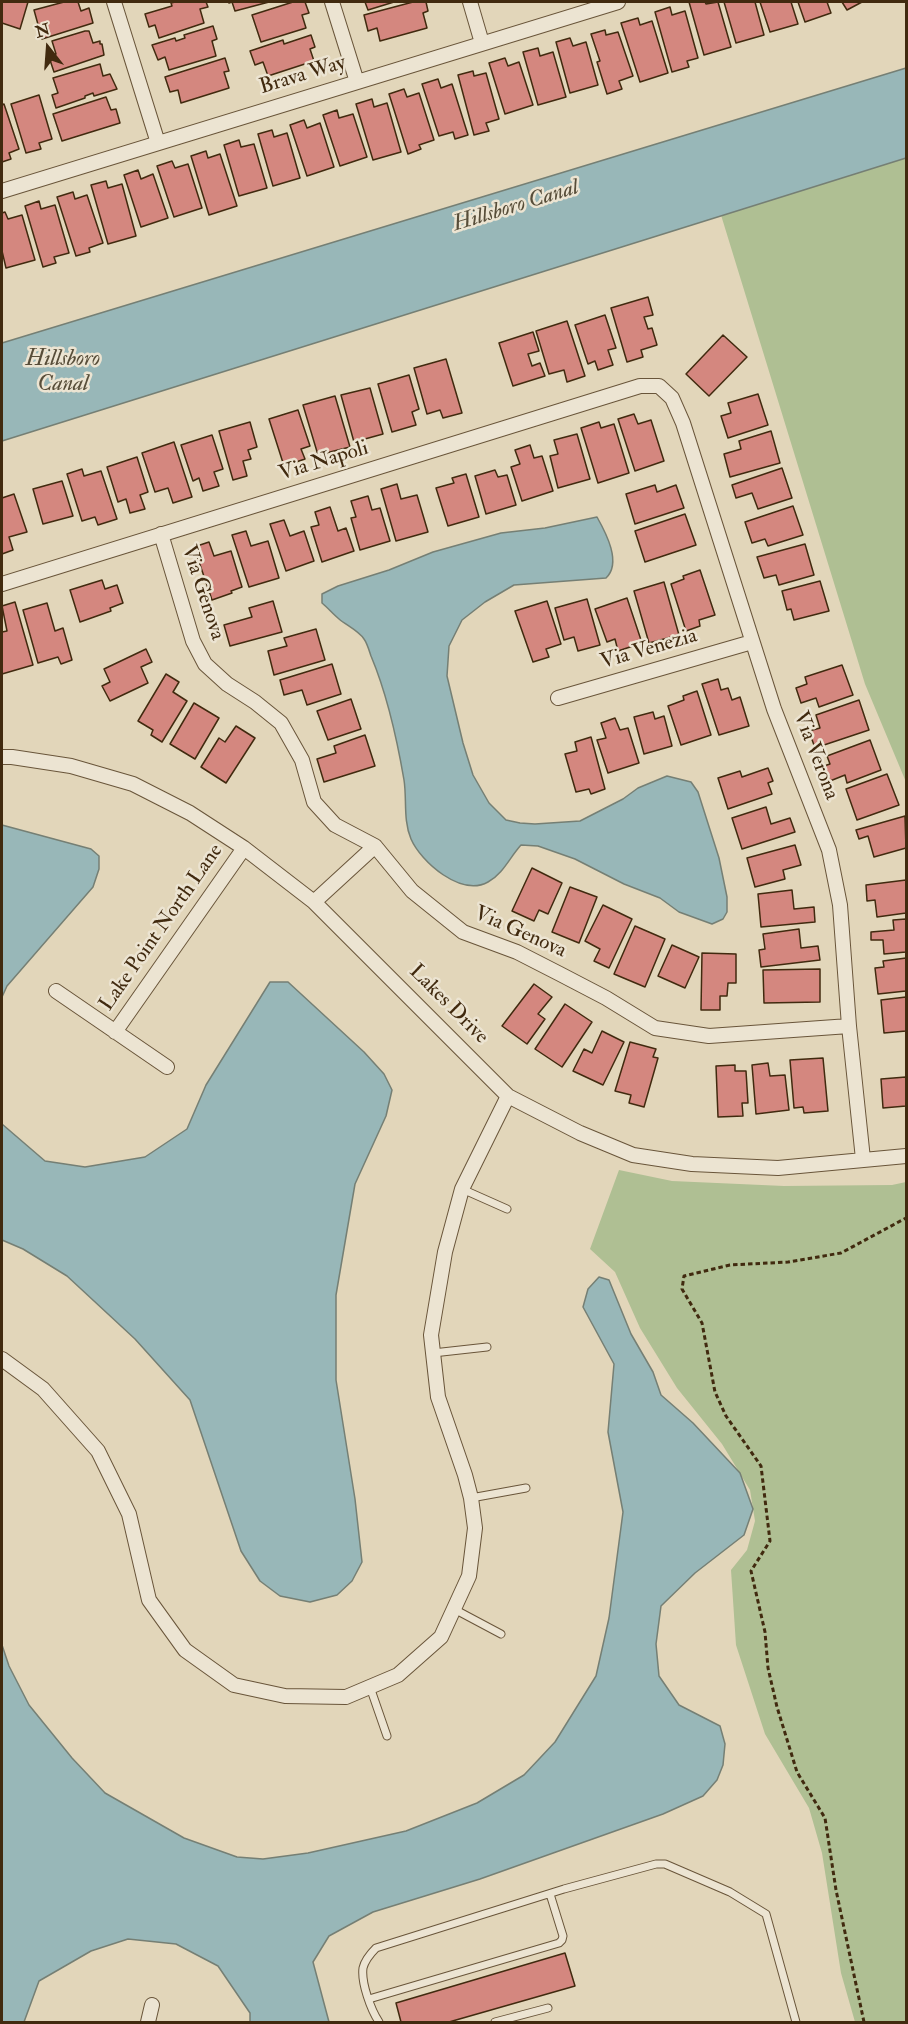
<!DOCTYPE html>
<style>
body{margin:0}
#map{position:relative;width:908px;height:2024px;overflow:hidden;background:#e2d6ba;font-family:"IM FELL Double Pica",serif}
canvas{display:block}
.frame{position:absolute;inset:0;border:3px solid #412a0f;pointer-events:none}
.north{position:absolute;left:18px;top:18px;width:60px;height:60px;-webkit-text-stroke:4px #ece4d2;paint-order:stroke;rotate:343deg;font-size:16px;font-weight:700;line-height:24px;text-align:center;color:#412a0f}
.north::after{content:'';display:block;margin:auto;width:21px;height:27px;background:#412a0f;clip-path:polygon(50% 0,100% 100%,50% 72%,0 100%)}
</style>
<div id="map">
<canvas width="908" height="2024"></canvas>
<div class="frame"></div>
<div class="north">N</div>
</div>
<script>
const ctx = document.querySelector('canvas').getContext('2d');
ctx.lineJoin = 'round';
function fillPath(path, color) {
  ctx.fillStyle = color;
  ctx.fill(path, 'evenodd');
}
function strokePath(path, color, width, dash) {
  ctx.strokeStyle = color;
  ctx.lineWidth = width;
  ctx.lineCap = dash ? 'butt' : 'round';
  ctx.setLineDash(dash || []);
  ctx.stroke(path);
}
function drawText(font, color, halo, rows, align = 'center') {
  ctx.font = font + ' "IM FELL Double Pica",serif';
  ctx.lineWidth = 5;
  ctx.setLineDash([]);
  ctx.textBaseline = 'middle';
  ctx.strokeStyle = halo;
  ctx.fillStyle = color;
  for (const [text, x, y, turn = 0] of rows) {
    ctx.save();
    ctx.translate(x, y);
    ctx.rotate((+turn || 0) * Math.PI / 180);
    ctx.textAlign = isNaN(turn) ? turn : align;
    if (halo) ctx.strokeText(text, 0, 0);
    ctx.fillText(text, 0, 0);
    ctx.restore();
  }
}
fillPath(new Path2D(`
 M906,158V782L865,684L721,215Z
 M619,1170L672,1181L784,1186L892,1185L906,1182V2022H855L841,1973L822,1853L809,1808L765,1734L736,1645L731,1570L747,1550L755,1521L750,1490L722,1444L677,1388L640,1328L615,1272L590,1249Z`), '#afbf93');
const water = new Path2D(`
 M906,68V158L2,441V343Z
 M597,517C606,533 622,563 606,578L514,585L485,602L462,620L449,646L447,676L463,743L473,775L489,803L506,820L520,823L535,824L580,821L623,799L638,788L667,776L691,782L698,792L719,858L727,897V912L723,919L712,924L679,912L660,898L624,884L575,859L538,846L521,845C510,857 503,874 488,882C461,897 421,862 411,839C403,820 407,799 404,780C397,739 387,694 371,656C369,650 367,643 364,639C359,631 346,625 339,619C333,614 328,608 322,603V594L338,586L389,570L433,552L501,533L545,528Z
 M2,825L91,849L99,856V869L93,887L7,986L2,997Z
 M270,982H288L364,1052L384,1074L392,1090L386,1116L355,1184L336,1295V1380L355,1499L362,1562L352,1581L337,1595L310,1602L280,1596L260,1581L241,1551L190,1400L135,1339L67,1276L23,1249L2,1240V1124L45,1161L85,1167L145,1157L187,1129L206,1085Z
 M599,1277L609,1280L631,1334L653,1372L661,1395L693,1423L740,1473L753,1509L744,1535L695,1573L661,1606L656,1644L659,1676L679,1705L720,1726L725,1744L723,1765L717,1780L703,1796L663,1814L480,1879L373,1912L329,1936L313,1962L329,2022H250V2013L218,1966L176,1944L128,1939L91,1951L39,1981L24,2022H2V1645L9,1666L29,1705L72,1758L105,1793L184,1838L237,1857L263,1859L308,1853L406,1831L477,1803L524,1775L555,1742L596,1676L609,1618L623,1512L608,1432L614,1364L583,1307L588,1289Z`);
fillPath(water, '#98b7b8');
strokePath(water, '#757f74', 1.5);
const building = new Path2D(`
 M2,2H28L20,29L2,23Z
 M64,2H78L81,11L89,8L93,23L42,39L34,10Z
 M175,2H206L208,7L200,9L204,23L159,38L155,25L149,27L145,14L172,6L171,3Z
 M228,2H269L235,11L232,2L229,3Z
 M293,2H305L309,13L302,15L306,28L261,42L252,15Z
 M365,2H394L368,10Z
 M413,2H426L428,11L423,13L427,28L380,41L377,28L368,31L364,15Z
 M689,2H705L706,4L718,2L731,47L704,55Z
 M724,2H755L764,35L736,43Z
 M760,2H791L798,24L770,32Z
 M798,2H827L831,13L805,22Z
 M842,2H862L847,10Z
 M670,7L672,15L685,11L698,58L687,61L689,67L672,72L655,12Z
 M638,18L640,25L652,21L668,73L640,82L621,23Z
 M213,26L217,39L212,41L216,56L169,70L165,57L158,60L152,45L175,38L176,41L185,38L184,35Z
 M605,30L606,35L618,32L633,76L619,81L622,89L607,94L597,62L600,61L591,34Z
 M85,31H89L93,43L100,41V44H102L104,55L54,72L49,57L56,54L52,41Z
 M311,35L315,47L310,49L314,61L268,76L263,62L255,65L250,51L283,40L284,44Z
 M570,38L573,46L586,42L598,85L570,93L556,42Z
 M538,48L540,56L553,52L566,97L538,105L523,52Z
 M225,58L229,71L224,72L229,88L181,103L178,90L170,92L165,77Z
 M505,58L508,66L519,62L533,105L505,114L489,63Z
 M100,64L103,76L110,74L117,89L94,96L93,93L85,96V98L56,108L52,95L58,93L53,78Z
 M473,71L474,76L486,73L499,119L486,123L489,131L474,135L458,75Z
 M438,79L441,88L452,84L468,135L455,139L453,132L439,136L422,84Z
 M404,89L407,97L419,93L434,140L419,145L421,149L408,154L389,94Z
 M39,95L52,139L39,143L41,149L26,153L11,104Z
 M106,97L111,110L116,109L120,123L62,141L53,114Z
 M372,99L374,107L387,103L401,152L373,160L356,104Z
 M4,104L19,149L9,153L11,159L2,162V105Z
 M337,110L339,118L353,114L367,157L340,166L323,115Z
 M304,120L307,128L320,123L334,167L307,176L290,125Z
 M272,130L274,137L287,133L300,178L273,186L258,134Z
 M239,140L241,147L254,144L267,188L239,196L224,145Z
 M206,151L208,158L220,154L237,206L209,215L191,156Z
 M172,161L175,168L188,164L202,208L174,217L157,166Z
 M138,170L141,179L153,174L168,218L141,227L124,175Z
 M106,181L108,188L122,184L136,236L108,244L91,185Z
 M73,192L75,199L87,195L103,243L89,248L90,252L76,256L57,197Z
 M39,201L41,209L55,205L69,253L54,257L56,263L43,267L25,206Z
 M5,212L8,219L22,215L35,260L6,268L2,251V213Z
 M648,297L653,315L644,317L648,329L652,328L657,345L641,350L643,357L627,362L611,308Z
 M605,315L616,348L608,350L613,365L598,370L595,361L588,364L575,325Z
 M567,321L585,376L567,382L564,370L549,374L536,331Z
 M533,332L539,351L528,354L532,366L540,363L545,376L513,386L499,343Z
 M723,335L747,357L709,396L686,374Z
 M446,359L462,413L443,418L440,410L427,414L414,368Z
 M409,375L419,409L412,412L416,425L392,432L378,384Z
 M370,388L383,434L354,442L341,395Z
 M758,394L768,425L728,438L721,416L731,413L728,403Z
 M335,396L350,447L318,455L303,405Z
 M298,410L310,446L301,449L305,459L284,466L269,419Z
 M634,414L638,424L651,420L664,461L635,471L618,419Z
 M250,422L257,447L248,450L251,459L243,461L247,476L233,480L219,431Z
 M599,422L601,428L614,424L629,473L598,483L581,428Z
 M771,431L780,463L730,477L724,454L741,449L739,441Z
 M577,434L590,479L558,488L550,456L558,454L554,440Z
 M212,435L223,469L214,472L219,486L203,491L199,478L193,481L181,445Z
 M174,442L192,497L173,503L168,488L155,492L142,453Z
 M530,445L534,458L542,456L553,491L522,501L511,467L520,464L515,450Z
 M137,457L148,492L140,495L145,509L130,513L126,499L118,502L107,467Z
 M782,468L792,498L758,509L752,493L736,498L732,485Z
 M82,469L84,476L101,471L117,519L98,525L95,517L82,521L67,474Z
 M495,470L498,477L507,475L516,505L486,514L475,476Z
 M466,474L479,517L448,526L436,488L454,483L452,478Z
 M62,481L73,516L43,524L33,489Z
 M397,484L401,499L417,495L428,532L396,541L381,489Z
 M655,485L657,492L676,485L684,508L635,524L626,494Z
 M14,494L27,532L9,537L13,550L2,554V498Z
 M368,496L372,510L380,508L390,541L360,550L351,518L356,517L351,501Z
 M793,506L803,535L768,546L765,539L752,543L745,522Z
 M330,507L338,531L346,528L354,551L322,562L311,527L319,525L315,512Z
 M685,514L696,545L645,562L635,531Z
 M284,520L290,536L304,531L314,561L286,571L270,524Z
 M246,531L251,546L268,541L279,578L249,587L232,535Z
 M209,542L214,556L231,551L242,587L231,591L232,593L212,600L194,547Z
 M805,544L814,575L779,585L776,575L764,578L757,557Z
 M700,570L715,615L699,620L700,626L686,631L671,584L684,579L683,576Z
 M102,580L105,589L117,585L123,603L110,608L111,611L80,622L70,590Z
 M820,581L829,611L794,620L791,609L787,610L782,591Z
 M664,582L679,635L649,643L634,591Z
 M627,598L642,643L618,651L615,639L607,642L595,609Z
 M587,599L600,645L578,651L574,637L564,640L555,608Z
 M273,601L282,632L230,646L224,625L252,617L249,608Z
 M547,601L561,644L546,649L549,657L533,662L515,611Z
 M15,602L33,665L2,674V632L7,631L2,606Z
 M47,603L55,631L63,628L72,660L61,664L58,657L38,663L23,610Z
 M316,629L325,660L274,675L268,651L287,646L284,638Z
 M146,649L152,662L141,667L148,683L110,701L102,686L110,682L104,669Z
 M332,664L341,694L307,705L302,690L284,695L280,680Z
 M842,665L853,695L819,707L816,698L801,703L796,688L807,684L805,677Z
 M166,674L179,682L173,692L187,701L162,742L151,735L153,730L138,721Z
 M718,679L721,690L728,688L732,700L740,697L749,726L719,735L702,684Z
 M697,691L711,735L681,745L668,706L684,700L683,696Z
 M351,699L361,729L328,740L317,711Z
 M859,700L869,730L815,748L809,731L820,728L816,715Z
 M194,703L219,718L195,759L170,744Z
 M653,712L655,719L664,716L672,746L644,754L634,717Z
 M615,718L620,730L628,728L639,763L608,773L597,740L606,738L601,723Z
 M236,726L255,738L226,783L201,767L219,738L225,742Z
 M365,735L375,766L324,782L317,759L336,753L334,746Z
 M591,737L605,789L591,794L589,789L576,792L565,754L577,751L575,742Z
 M870,740L881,770L847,783L845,775L830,781L824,766L830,764L827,756Z
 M768,768L773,781L768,783L772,794L728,809L718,778L740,771L742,777Z
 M887,774L899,805L857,820L846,789Z
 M766,807L771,824L790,818L795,832L742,849L732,818Z
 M905,816L906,848L874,857L868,836L859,839L856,830Z
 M795,845L801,865L783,870L785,879L755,887L747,858Z
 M532,868L562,883L548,914L539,910L534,921L512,911Z
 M906,880V913L877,917L875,900L867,901L866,885Z
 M570,887L597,897L579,943L552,932Z
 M792,890L794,909L814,907L815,922L761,927L758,894Z
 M603,905L632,919L609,968L594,961L600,949L585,941Z
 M906,919V952L884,954L883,940H871V932L894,930L893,920Z
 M635,926L665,939L645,987L614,974Z
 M799,929L801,948L818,946L820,960L761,967L759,950L765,949L763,934Z
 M672,945L699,957L685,988L658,976Z
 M702,953L736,954V983H728L727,996H720V1010H701Z
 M906,958V991L878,994L875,968L884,967L883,961Z
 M820,969V1002L764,1003L763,970Z
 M534,984L552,997L538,1014L545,1019L527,1044L502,1026Z
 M906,997V1031L884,1033L881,1000Z
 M565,1004L592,1022L562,1067L535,1049Z
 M602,1031L624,1042L603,1085L573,1071L584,1049L592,1053Z
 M630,1042L656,1049L653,1057L658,1058L644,1107L629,1103L631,1095L615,1091Z
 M823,1058L828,1111L804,1113L803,1107L794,1108L790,1060Z
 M768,1063L770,1076L785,1075L789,1110L756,1114L752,1065Z
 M735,1065V1071H746L748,1103H742L743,1116L718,1117L716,1066Z
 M906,1077V1106L883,1108L881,1079Z
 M565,1953L575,1986L449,2022H401L396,2003Z`);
fillPath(building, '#d4877f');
strokePath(building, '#412a0f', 1.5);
const service = new Path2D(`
 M462,1189L507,1209
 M433,1353L487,1347
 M471,1498L526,1488
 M454,1609L501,1634
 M370,1687L387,1736
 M369,1999L559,1943L562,1940L563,1936L550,1894
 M379,2022C371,2010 361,1983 363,1968C365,1960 371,1953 376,1948L564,1889L656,1864H665L730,1892L766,1914L796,2022
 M495,2022L548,2008`);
const minor = new Path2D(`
 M114,2L158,143
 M332,2L357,82
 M470,2L482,43
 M2,191L618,2
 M161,534L193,641L205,664L227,684L255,702L281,723L302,760L314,802L335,825L375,846L412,891L463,932L517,952L560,974L606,998L655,1028L709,1036L849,1026
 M2,584L640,386H659L672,398L683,423L774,709L829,850L840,905L849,1026L863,1159
 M558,698L752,642
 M2,757H12L71,766L133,784L190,813L244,848L314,902L508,1096L580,1133L633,1155L692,1164L778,1168L906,1156
 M314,902L375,846
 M56,991L167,1067
 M115,1032L244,848
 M2,1359L43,1389L98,1451L129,1514L149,1600L185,1650L234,1685L285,1696L346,1697L398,1675L441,1637L469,1576L475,1528L471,1498L465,1475L438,1397L431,1335L445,1252L462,1189L508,1096
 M148,2022L152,2005`);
strokePath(service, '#69553a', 9);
strokePath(minor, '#69553a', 16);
strokePath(new Path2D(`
 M864,2022L836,1890L825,1818L797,1772L777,1707L768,1668L765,1632L751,1571L770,1541L761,1466L726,1416L715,1392L702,1323L682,1289L684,1276L730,1265L788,1262L841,1253L906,1218`), '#412a0f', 3, [4.5, 3]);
strokePath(service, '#ece4d2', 7);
strokePath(minor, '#ece4d2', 14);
drawText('21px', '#412a0f', '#ece4d2', [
 ["Brava Way",303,76,-17],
 ["Via Napoli",324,462,-17],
 ["Via Genova",202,593,72],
 ["Via Venezia",649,650,-16],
 ["Via Verona",815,756,69],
 ["Lake Point North Lane",162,928,-55],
 ["Via Genova",520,933,24],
 ["Lakes Drive",448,1005,45]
]);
drawText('italic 22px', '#574d39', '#ece4d2', [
 ["Hillsboro Canal",516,207,-17],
 ["Hillsboro",63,360],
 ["Canal",63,385]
]);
</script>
